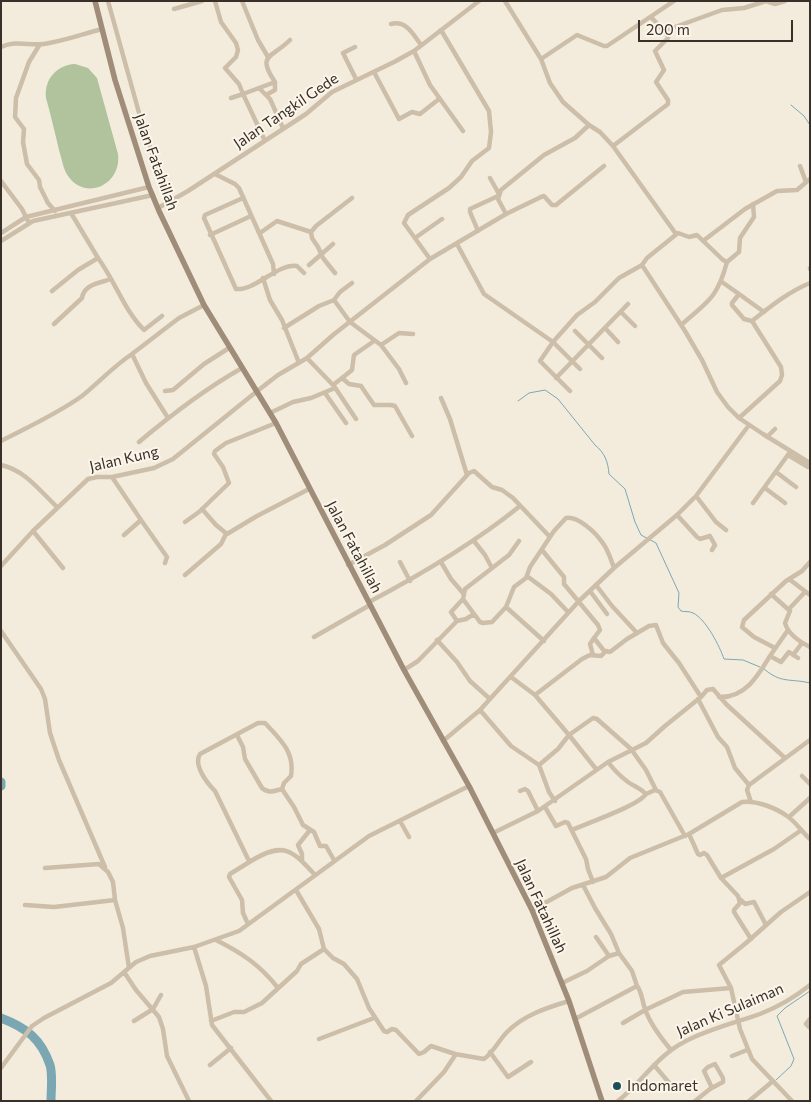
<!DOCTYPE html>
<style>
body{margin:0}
#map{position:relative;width:811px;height:1102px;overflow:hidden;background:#f3ecdd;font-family:Commissioner,sans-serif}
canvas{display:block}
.frame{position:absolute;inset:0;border:2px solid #393029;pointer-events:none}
.scale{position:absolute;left:638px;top:20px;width:155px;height:22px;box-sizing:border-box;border:2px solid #393029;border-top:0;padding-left:6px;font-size:15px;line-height:18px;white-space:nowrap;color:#393029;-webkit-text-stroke:4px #fbf5ea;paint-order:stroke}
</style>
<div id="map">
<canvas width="811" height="1102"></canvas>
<div class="frame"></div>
<div class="scale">200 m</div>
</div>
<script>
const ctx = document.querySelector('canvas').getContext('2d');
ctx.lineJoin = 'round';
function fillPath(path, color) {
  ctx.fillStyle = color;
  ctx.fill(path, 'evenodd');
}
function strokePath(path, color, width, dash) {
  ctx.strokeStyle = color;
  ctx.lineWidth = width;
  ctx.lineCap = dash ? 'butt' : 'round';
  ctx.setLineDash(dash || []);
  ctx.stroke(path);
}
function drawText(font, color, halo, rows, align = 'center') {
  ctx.font = font + ' Commissioner,sans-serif';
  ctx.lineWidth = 4;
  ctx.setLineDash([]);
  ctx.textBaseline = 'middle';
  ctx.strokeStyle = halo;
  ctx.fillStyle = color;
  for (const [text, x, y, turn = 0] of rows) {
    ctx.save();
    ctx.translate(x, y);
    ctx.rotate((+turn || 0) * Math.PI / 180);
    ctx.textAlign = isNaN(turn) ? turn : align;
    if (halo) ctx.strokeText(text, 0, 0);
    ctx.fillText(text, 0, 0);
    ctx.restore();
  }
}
fillPath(new Path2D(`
 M75,64L88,68L97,78L118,154C122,184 86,202 68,176C63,169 62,159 59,150C55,133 51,116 46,98C44,80 56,65 75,64Z`), '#b0c39c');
strokePath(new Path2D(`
 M791,105L804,116L810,125
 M518,401L529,393L545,390L558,399L595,445C605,453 608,462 609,474L625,489L635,522L641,535L656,543L679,593L678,607L681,611C684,612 690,611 693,613C706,619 720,647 724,659L743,660L760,667
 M764,669C782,684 789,678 810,683
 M776,1080L791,1066L794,1059L777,1016L785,1008L810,991`), '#7ba7b2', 1);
strokePath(new Path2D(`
 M1,782V786
 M1,1018C27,1028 41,1039 50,1065C53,1075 51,1090 51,1101`), '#7ba7b2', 9);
strokePath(new Path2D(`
 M108,1L141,120L169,203
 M215,1L221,22L236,43L238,50L236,57L225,68L239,84L243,94L259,88L270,99L283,128
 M242,1L258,40L268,57
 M505,1L541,59L550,83L563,102L589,125L600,132L613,146L676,234
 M174,9L202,1
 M651,17L664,31L722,10L744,8L766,1L775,4L785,1
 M391,24C406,20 413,34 421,45
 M40,44L29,62L16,98L15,117L24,129L23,142L27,164L39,180L40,187L48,203L55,211
 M1,47C16,40 29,46 44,44C64,41 83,34 102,29
 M355,47L343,53L356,79
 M414,51L430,85L463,131
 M541,59L577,35L604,46H607L674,1
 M374,72L399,119L412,112L420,114L439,99
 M259,88L275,82C256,54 272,58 290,40
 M266,95L275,90V82
 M231,98L243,94L265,141
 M613,146L668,104V100L656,82L664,70L655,51L668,38V36L664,31
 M800,166L806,182
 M215,174L235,184L239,188L273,264L274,274
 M490,178L499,194
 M1,181L22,209L29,223
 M243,198L205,215L204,218L236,289C255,291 278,263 297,266L304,273
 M158,208L188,191L306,114L332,92L394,62L414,51L479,1
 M506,214L498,199L501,190L544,155L575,138L589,125
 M478,231L470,212V209L498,196
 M311,232L312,238L318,247L323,258L335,273
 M1,233L26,217L149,187
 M260,233L277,221L311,232L316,226L352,198
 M210,235L251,216
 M415,238L442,219
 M1,241L33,221L153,195
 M703,241L745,209L777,191L797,190L810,179
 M457,244L484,294L553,342L580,369
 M98,258C115,281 124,310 144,330L162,316
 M430,259L404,223L408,215L449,188L461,177L472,161L489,148L491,132L489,111L441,30
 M309,265L333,244
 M642,265L685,331L702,360L717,392L728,407L739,418L763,434L810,463
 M810,268V269
 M263,278L270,300L282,320L299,363
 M722,282L739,294L732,303V305L744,319L752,321
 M52,291L78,270L98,258L71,213
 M739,294L764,312
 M334,300L340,292L352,283
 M621,312L635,326
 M54,324L82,298C84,284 100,283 111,279
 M681,325C708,301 717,299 727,262
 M284,328L319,306L334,300L350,322L381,345L399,369L406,383
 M605,328L618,342
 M575,331L602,358
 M381,345L399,333L413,334
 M132,354L179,318L204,305
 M307,358L333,385L342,378L349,384L361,386L374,405H391L395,406L412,436
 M342,378L352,370L354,355L374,341
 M556,378L628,304
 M334,386L356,419
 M165,391L173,390L204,364L229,348
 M570,391L540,361L553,342L577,315L595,302L619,278L642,265L647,258L678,233L689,237L697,235L723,260L727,262L739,252L740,238L754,217L753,204
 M325,393L346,423
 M441,398L450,419L467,475
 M270,413L293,402L311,398L335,388
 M739,418L780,381L782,375L781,367L752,321C770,307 788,292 810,283
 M767,437L775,429
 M1,441C28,427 57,414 82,396C99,382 114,366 132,354L146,383L168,418
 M139,442C171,415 205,389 242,368
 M788,455L808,467
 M1,465C25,470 40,491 57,507
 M776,472L796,487
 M112,477L141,520L124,535
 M765,488L785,503
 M696,496L716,522L726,530
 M753,503L790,452
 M202,509L216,525L227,534L257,516L309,489
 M677,515L697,537L700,539L710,536L715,545L712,550
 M141,520L167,557L165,563
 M185,522L199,512L229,483L223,467L214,454L215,451L226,443L276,423
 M33,531L63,568
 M474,541L485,555L492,568
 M542,550L564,577V584L598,625L600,630L594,638L605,652
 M400,562L410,581
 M441,562L451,579L463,593
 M348,565L385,545L431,515L469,473L474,471L492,487L502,490L513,498L550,537
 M1,566L33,531L88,479L97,477H112L154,468L173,459L256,392L278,375L307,358L333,335L430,259L506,214L541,197L544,196L552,205H556L604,166
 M185,575L221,544L226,534
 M527,576L551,594L568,612
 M789,579L810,595
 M596,585L612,606L637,633
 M590,591L607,614
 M771,594L790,611L785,623C788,634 800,642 810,647
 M463,599L480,622L483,623L492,622L506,607L544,641
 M369,602C422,574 473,544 520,506
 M506,607L514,587L526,578L530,567L554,531L566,518C578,516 595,532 602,542C608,549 611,560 614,568
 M789,609L805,592
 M457,621L466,619L474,614
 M1,631L41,689L45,699L50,733L59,760L105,867
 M314,637L370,605
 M437,640L457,662L470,681L490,699
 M775,648L754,637L742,627L744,620L786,581L802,571L810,562
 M593,655L590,644L594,638
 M793,655L802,643
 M770,656L788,630
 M404,670L418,661L457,621L451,612L463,599L465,589L509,555L519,541
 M511,677L535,695
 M701,697L707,690L713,689L727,705L785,758
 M719,697C745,698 758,676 770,656L781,662L789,652L798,658
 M698,699L718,737L727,747L735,768L749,785L747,790L751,802
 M480,710L511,746L539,765
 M237,735L243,747L245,759L262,788C269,794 274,791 282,789
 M443,741L480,710L579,601L614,568L677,515L696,496L749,425
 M608,762C614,770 620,776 628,782C635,787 639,787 646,794L655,790L660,792L685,836
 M596,769L569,735L593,718L597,719L631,749L646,770L656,790
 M802,776L810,784
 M749,785L810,740
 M520,791L525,789L528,791L538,811
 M545,807L556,826L565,822L568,823L586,859L588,869L593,882
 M789,817L810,798
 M400,821L409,837
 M572,830C587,823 638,806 646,794
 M493,833L538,811L608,762L646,743L665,726L701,697L679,663L663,643L656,625L649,626L627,639L610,652L606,651L601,656L590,655L582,659L535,695L569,735L558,749L539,765L549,792L555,801
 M689,834L698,854L700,855L704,853L707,855L721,878L738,896L740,903L734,910V912L751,939
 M302,861V854L298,845L310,830
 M45,868L99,864L108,872L113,882L115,900L123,928L129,968
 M315,875C292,850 284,841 251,861L248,859L215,791C207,783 193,765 200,754L258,723H265C280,739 295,752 291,776L284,783L282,789L294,807L303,825L314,832L320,846H326L334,860
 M721,878L774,849L800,831
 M296,890L319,929L324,949
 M741,900L745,904L754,902L766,925
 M25,905L54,907L115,900
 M532,910L572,888L606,877L630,858L689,834L742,802C756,800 776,808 787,816C796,822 802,832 810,839
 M248,924L243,913L242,900L229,877L230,874L251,861
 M596,937L609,956
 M216,940C242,953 260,965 278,988
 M194,947L206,986L212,1025L271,1101
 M619,953L632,971L637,986
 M124,972L136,990L159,1017L163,1029L167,1056L189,1101
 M562,983L587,971L609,956L619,953L611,934L595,908L583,885
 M575,1019L637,986C642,992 642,1001 645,1009C650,1024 661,1038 671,1050
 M810,1019L806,1024L810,1028
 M134,1021L153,1009L161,995
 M211,1021L234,1012H244L262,1003L297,971L301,964L324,949L333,958L344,964L357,979L369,1008L384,1031L387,1032L392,1029L396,1030L419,1054L424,1052L431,1046L455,1054L484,1059C493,1053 499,1040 507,1032C524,1015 546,1008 569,1001
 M623,1023L645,1010L683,992L731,988
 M319,1039L374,1018
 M490,1052L508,1077L531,1062
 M732,1056L747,1050
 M210,1065L231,1048
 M654,1065L671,1085
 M1,1068L32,1026L44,1018L111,983L136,962L150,956L194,947L239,931L369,836L469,786
 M416,1101L444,1072L456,1054
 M618,1101C641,1083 657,1056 684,1042C708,1029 735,1023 760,1014C778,1007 795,997 810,985
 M695,1101L710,1089L723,1082V1078L715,1064L708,1067L704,1071L712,1088
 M749,1101L773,1081
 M792,1101L752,1059L740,1029L731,988L719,965L746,943L781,912L810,892`), '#ccbea8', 4.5);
strokePath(new Path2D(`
 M95,1L115,80L149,187L159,211L204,305L276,423L404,670L469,786L532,910L569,1001L602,1101`), '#a08d79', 5.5);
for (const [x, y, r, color] of [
 [617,1086,5,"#1c4e5c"]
]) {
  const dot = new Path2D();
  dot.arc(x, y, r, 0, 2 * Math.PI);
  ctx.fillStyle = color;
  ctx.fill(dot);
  strokePath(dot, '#fbf5ea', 2);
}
drawText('15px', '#393029', '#fbf5ea', [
 ["Jalan Tangkil Gede",286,111,-34],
 ["Jalan Fatahillah",156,162,70],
 ["Jalan Kung",124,459,-13],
 ["Jalan Fatahillah",354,547,62],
 ["Jalan Fatahillah",541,906,65],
 ["Jalan Ki Sulaiman",730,1010,-23]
]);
drawText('15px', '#393029', '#fbf5ea', [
 ["Indomaret",627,1086]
], 'left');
</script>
